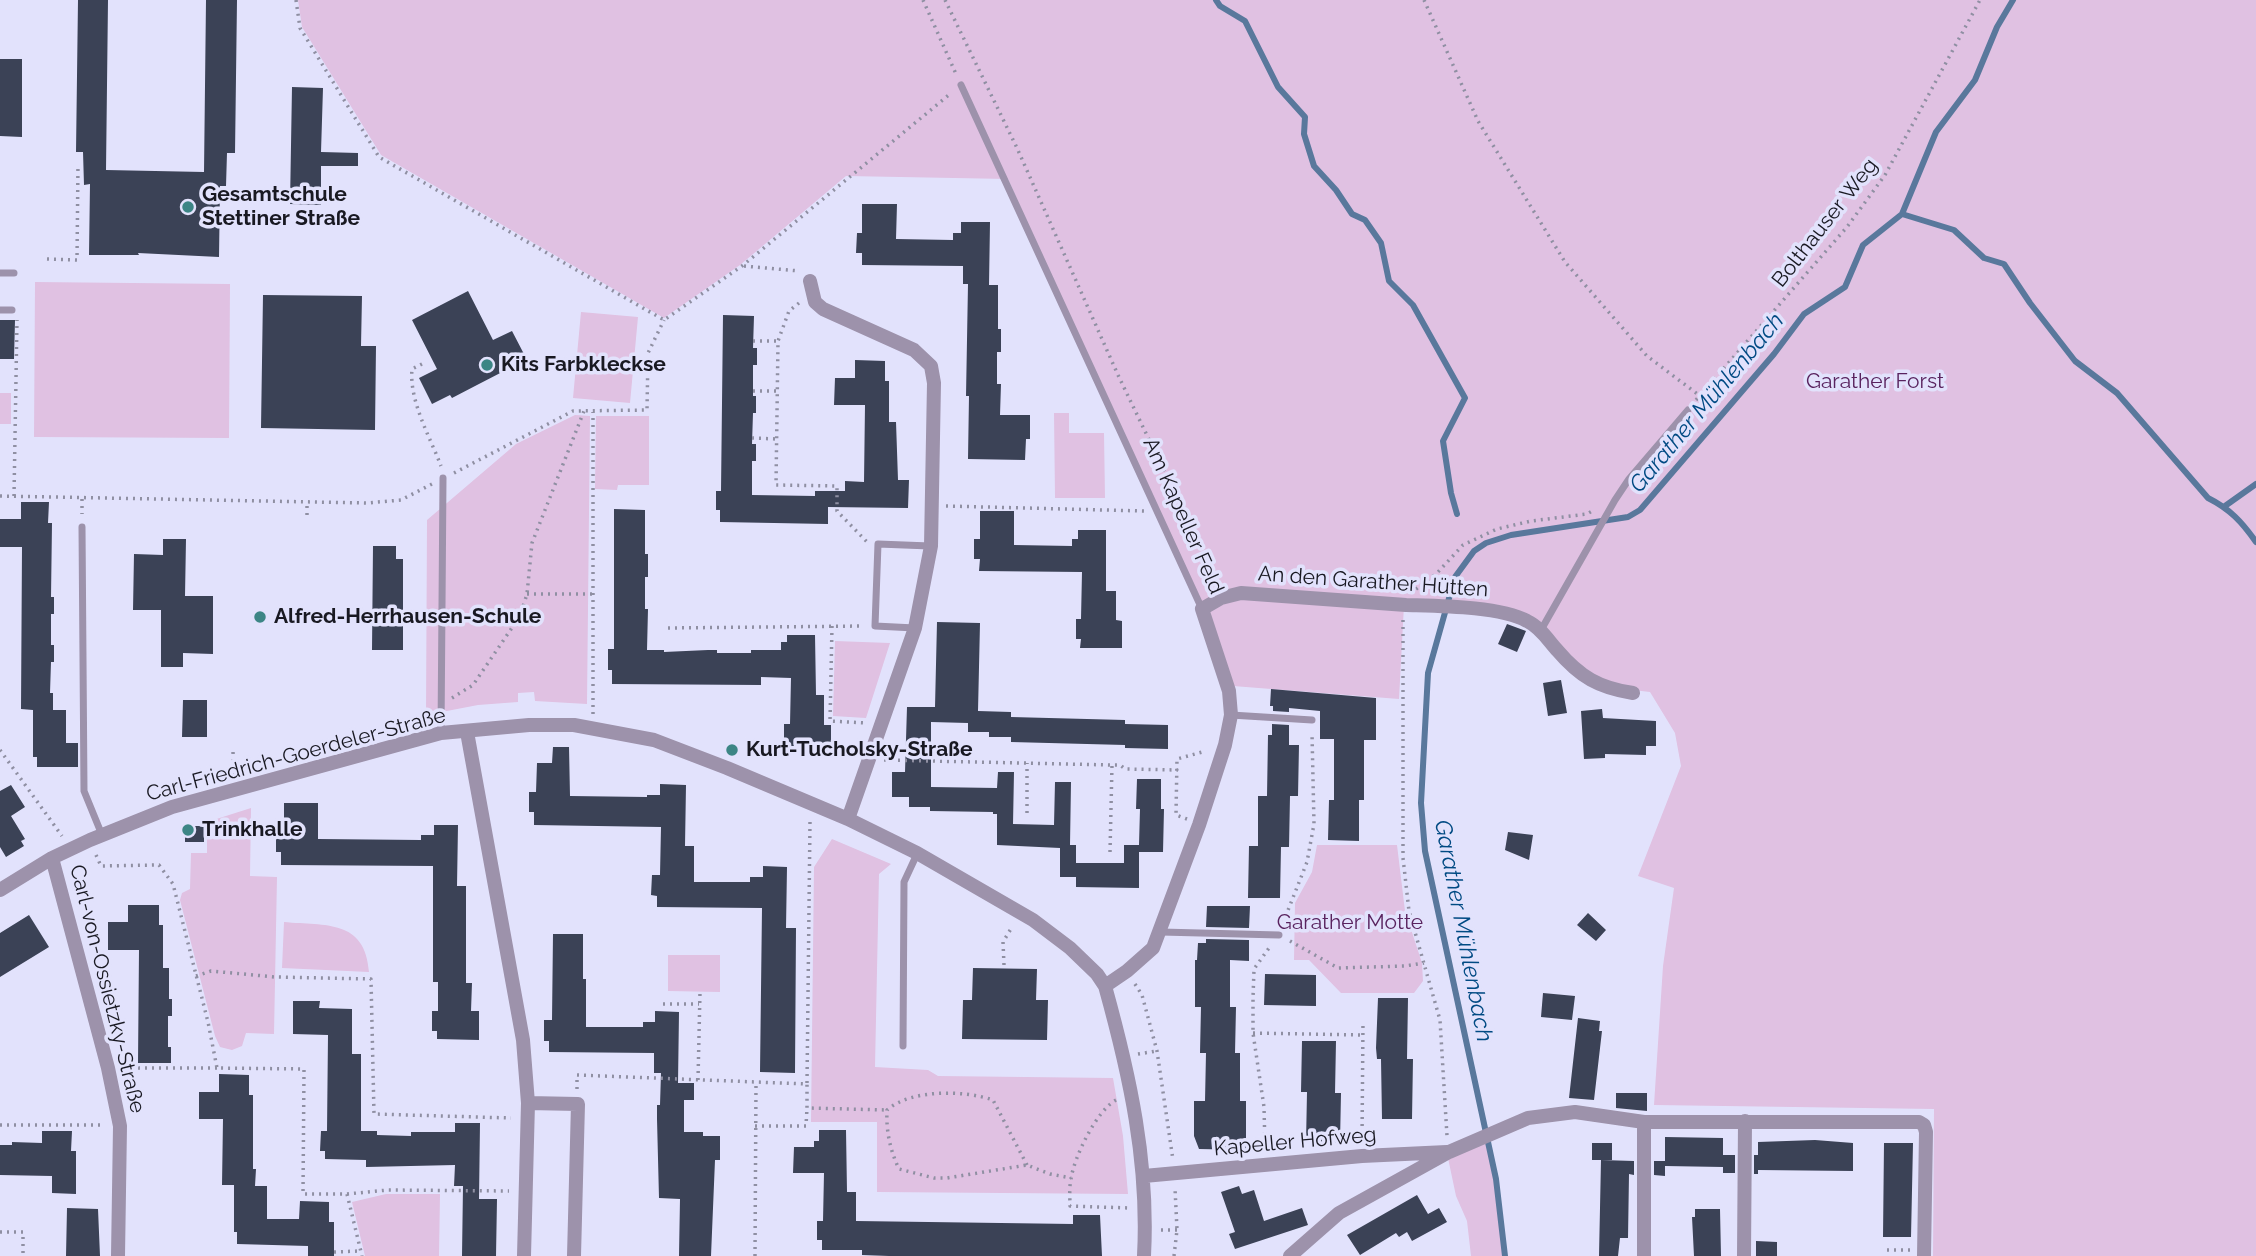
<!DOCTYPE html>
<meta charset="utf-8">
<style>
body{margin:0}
canvas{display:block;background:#e2e2fc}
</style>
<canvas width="2256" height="1256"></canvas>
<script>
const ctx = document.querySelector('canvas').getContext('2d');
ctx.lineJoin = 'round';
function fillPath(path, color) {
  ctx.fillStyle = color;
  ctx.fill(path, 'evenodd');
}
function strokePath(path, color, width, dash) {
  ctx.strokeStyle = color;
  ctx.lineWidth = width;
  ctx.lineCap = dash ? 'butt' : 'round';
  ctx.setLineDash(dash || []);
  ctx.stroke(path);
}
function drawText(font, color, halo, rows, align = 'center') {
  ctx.font = font + ' Raleway,sans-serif';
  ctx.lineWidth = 7;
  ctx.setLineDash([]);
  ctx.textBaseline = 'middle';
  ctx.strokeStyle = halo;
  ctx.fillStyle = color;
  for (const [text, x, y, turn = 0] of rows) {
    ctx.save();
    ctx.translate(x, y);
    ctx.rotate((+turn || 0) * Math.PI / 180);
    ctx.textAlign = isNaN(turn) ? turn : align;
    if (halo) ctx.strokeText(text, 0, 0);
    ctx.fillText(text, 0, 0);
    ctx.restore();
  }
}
fillPath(new Path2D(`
 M298,0H2256V1256H1933L1934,1109L1654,1105L1663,966L1674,888L1638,876L1681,766L1675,733L1650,692L1616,688L1596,681L1527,620L1404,605L1399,699L1233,686L1008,179L846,176L740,265L664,318L381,155L302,27Z
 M35,282L230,284L229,438L34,437Z
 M581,312L638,317L630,403L573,398Z
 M0,393H11V424H0Z
 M1054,413H1069V433H1104L1105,498H1055Z
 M575,415L590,416L587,704L535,701L534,692L518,693V702L478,705L426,715L427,520L516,444Z
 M596,416H649V485H618L617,490L595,489Z
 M835,641L890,643L866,718L833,716Z
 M251,808L250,876L277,877L274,1034L246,1033L242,1046L232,1050L220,1047L215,1036L180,900L182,893L190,889L191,853H207V822Z
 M832,839L891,864L879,874L875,1067L928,1070L938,1076L1113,1078L1123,1136L1128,1194L877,1192V1122H811L814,867Z
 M1317,845H1397L1405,911L1422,963L1423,981L1414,993H1341L1309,960H1294L1295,903L1312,872Z
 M284,922C326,926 365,919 369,972L282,968Z
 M668,955H720V992L668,991Z
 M1489,1138L1507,1256H1471L1467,1221L1456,1196L1448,1158Z
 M386,1194H440L439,1256H365L352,1202Z`), '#e0c1e2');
strokePath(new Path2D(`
 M1216,0L1220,6L1245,21L1278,87L1305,117L1304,134L1314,166L1336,190L1352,214L1365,220L1381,243L1389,281L1413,305L1465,398L1443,441L1451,493L1457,514
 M1902,214L1954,230L1984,258L2004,264L2030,303L2075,361L2117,393L2208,498C2230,509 2242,522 2256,542
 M2225,506L2256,484
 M1505,1256L1496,1179L1425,851L1421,803L1428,673L1455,577L1474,551L1486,543L1511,535L1628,517L1640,510L1774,354L1804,314L1845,287L1863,245L1902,214L1936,132L1975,80L1997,27L2013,0`), '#59789c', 6);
fillPath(new Path2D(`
 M78,0H108L106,170L204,172L206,0H237L235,153H227L226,186H220L219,257L138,253L139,255H89L90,184L84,185L83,152H76Z
 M0,59H22V137L0,136Z
 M292,87L323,88L321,152L358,153V166H321V205L290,204Z
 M862,204H897L896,239L953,240V233H961V222H990L989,285H998V329H1001V352H997V384H1001L1000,415H1030V439H1026L1025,460L968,459L969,396H966L968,284H963V266L862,265V253H856L857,233H862Z
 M468,291L493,340L512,331L525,356L507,366L508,369L477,385L452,398L450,395L432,404L419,378L437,369L412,320Z
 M263,295L362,296L361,346H376L375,430L261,428Z
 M723,315L754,316L753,348H757V365H753V396H756V413H753L752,444H756V461H752V495L815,496V491H845V481L864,482L865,405H834L835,378H855V360L885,361V381H889V422H896L898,480H909L908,508L828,507V524L720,522V510H716V491H721Z
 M0,320H15L14,359H0Z
 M21,502H49L48,523H52L51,597H54V614H51V645H54V662H51L50,693H53V710H66V743H78V767H37V757H33V710L21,709L22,547H0V519H21Z
 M614,509L645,510V554H648V577H645V609H648L647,650H664V652L708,650H717V653H751V650H781V642H787V635H815L816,695H824V725H831V753H790V745L784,744V724H790L791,678L761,677V685L612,684V670H608V649H614Z
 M980,511H1014V545L1072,546V539H1078V530H1106V591H1116V620L1122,621V648H1080L1081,639H1076V619H1081L1082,572L979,571L980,559H974V539H980Z
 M163,539H186L185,596H213V654L183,653V667H161V610H133L134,554L163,555Z
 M373,546H396V559H403V650H372Z
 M937,622L980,623L978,711L1011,712V717L1125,720V724L1168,725V749L1125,748V745L1011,742V737H989V732H968V723L931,722V787L997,788L998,772H1014L1013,824L1054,825L1055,782H1071L1070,845H1076V863H1124V845H1139L1140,809H1136L1137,779H1161V809H1164L1163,852H1139V888L1076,887V877H1060V848L997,845V814H993V812L930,811V807H909V797H892V772H905L907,707H935Z
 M1507,624L1526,631L1517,652L1498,644Z
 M1561,680L1567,713L1548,716L1543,683Z
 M1271,689L1376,698V740H1364V800H1359V841L1328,840L1329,800H1334V739H1320V711L1289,708V712L1273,711V706H1270Z
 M183,700H207V737H182Z
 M1602,709L1603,718L1656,721V746H1646V755L1605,754V758L1584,759L1581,711Z
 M1272,724L1289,725V745H1299L1298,796H1290L1289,847H1281L1280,898H1248L1249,846H1258V796H1267L1268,735H1272Z
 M553,747H569L570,796L647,797V795H660V784L686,785L685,846H694V882H750V877H763V866L787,867L786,928H796L795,1073L760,1072L762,908L657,907V896L651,895L652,875H660L661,827L534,825V812H529V792H536L537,763H552Z
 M11,785L25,807L11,816L25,839L21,841L24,846L6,857L0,847V791Z
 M284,803H318V839L421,840V835H434V825H458L457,886H466V983H472L471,1011H479V1040L437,1039V1031H432V1011H438V982H433V866L281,865V852H276V832H284Z
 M185,826H204V842H185Z
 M1508,832L1533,835L1529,860L1505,850Z
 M128,905H159V925H163V968H169V999H172V1016H168V1047H171V1063H138L139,950H108V922H128Z
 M1207,906H1250L1249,928L1206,927Z
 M1588,913L1606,930L1596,941L1577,925Z
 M29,915L49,947L0,977V933Z
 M553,934H583V979H586V1027H643V1022H655V1011L679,1012L678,1083H694V1100H684V1132H703V1136H720V1160H715L711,1256H679L680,1199L659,1198L657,1119V1105H660L661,1073H654V1053L549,1052V1041H544V1020H552Z
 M1206,939L1249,940V961L1230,960V1007H1236L1235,1053H1240V1101H1246V1150L1199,1149L1194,1136V1101H1205L1206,1053H1200L1201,1007H1195V960H1197L1198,943H1206Z
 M973,968L1037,969L1036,1000H1048L1047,1040L962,1039L963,1000H972Z
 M1265,974L1316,975V1006L1264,1005Z
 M1543,993L1575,996L1572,1020L1541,1017Z
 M1378,998H1408L1407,1059H1413L1412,1119H1382L1381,1059H1377L1376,1048Z
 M293,1001H320L319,1008L352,1009V1054H361V1131H377V1135L411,1136V1132H455V1123H480L479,1199H497L496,1256H462L463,1186H454L455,1165L366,1167V1160L325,1159V1151H320L321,1131H327L328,1035L293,1034Z
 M1578,1018L1600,1021L1599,1031H1602L1594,1100L1569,1098Z
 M1302,1041H1336L1335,1093H1341L1340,1143H1306L1307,1092H1301Z
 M219,1074L249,1075V1095H253V1169H256L255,1186H267V1219H299L300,1201L329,1202V1222H334V1256H308V1246L237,1244V1232H234V1185H222L223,1119H199V1092H219Z
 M1616,1093H1647V1111L1616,1108Z
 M819,1130H846L847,1192H856V1221L1073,1224V1215H1100L1102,1256H889L862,1255V1250H822V1240H817V1221H823L824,1173H793L794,1147H814V1141H819Z
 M42,1131H72L71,1151H76V1194L52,1193V1176L0,1175V1145H12V1142L42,1143Z
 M1665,1137L1723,1138V1155H1735V1173H1723V1167L1665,1166Z
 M1815,1140L1853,1143V1171L1758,1170V1174H1754V1155H1758V1142Z
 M1592,1143H1612V1160H1592Z
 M1884,1143H1913L1911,1237H1883Z
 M1601,1160L1634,1161V1175L1629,1174L1628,1238H1620L1618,1256H1599Z
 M1654,1161H1665V1176L1654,1175Z
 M1239,1186L1242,1194L1254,1190L1264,1221L1302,1208L1308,1225L1235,1249L1229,1234L1235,1232L1221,1192Z
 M1417,1195L1428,1214L1439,1208L1447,1222L1412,1241L1407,1232L1399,1237L1396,1233L1360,1255L1347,1235Z
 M67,1208L98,1209L100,1256H66Z
 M1695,1209H1720L1721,1256H1694L1692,1217H1695Z
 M1756,1241L1777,1242V1256H1756Z`), '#3b4256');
strokePath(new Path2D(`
 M296,0L300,28L379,157L664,320L742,266L950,94
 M923,0L956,74
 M945,0L1017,148L1118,375L1204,554L1203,578
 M1424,0L1478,121L1565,262L1647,356L1700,396
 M47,259L77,260L78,164
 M744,266L799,271
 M799,303L789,311L778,341L776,485L837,486V511L867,542
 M753,341H778
 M422,364L412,369C409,401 430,437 441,466
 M753,391H777
 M1696,400L1847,227L1885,175L1980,0
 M752,438L777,439
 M454,473L573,411L647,410L648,353L664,320
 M0,496L367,503L401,500L432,484
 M14,496L17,320
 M82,499V514
 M307,506V517
 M946,506L1144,511
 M1416,589L1437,573L1463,545L1497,529L1531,521L1587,514L1594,510
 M527,594H593
 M1403,620V858L1409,911L1440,1020L1447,1136
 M832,626L830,721L867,723
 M668,628L863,626
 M452,698L473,685L520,616L527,594L532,543L584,411
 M593,714V412
 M0,750L62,836
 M233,752L234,774
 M884,760L1112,765H1120L1125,769L1178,770
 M1027,813V763
 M1187,819L1176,815L1177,759L1206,751
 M1110,852L1112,765
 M96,855L101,866L159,865L173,884L208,1022L217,1068L304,1069L303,1194H347L362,1256
 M1283,923L1307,862L1314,824L1312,733
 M1290,941L1338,968L1405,966L1424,963
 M1004,965L1003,942L1012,927
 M196,976L211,971L275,977L371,979L374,1114L511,1118
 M1135,984L1142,995L1157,1051L1173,1160
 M663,1004H699
 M1253,1033L1363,1035
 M1138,1054L1157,1051
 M124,1068H217
 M698,1080L700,992
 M807,1083L810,821
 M577,1089V1075L807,1084V1108L887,1110
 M1116,1100C1097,1110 1074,1157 1071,1179C1069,1188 1070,1198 1070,1206L1130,1208
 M0,1125H103
 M755,1126H806L807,1108
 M1362,1140L1363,1022
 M1265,1148L1264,1107L1253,1033V998L1254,969L1269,948
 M1027,1165L993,1100C964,1090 911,1089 887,1110C886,1131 890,1150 899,1169L934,1178H947L1027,1165L1050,1174L1071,1178
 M347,1194L388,1190L509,1191
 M1161,1230H1177
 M0,1232H23V1256
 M1887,1250H1910
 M334,1252L359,1251
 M755,1256L756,1083
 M1174,1256L1177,1230L1175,1188`), '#8f8fa2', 3.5, [2, 5]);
strokePath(new Path2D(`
 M961,85L1202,609
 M0,273H14
 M0,310H12
 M82,527L84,791L102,835
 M915,628L875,626L878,544L930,546
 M1541,630L1615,500L1629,479L1688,410
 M1231,715L1312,720
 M441,733L443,478
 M1161,932L1279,935
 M903,1046L904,882L917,854`), '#9d92ab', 7);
strokePath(new Path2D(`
 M810,281L815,302L823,309L914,350L931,366L934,383L931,546L915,628L848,819
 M467,732L523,1040L528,1103L524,1256
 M52,858L108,1068L120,1126L118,1256
 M0,890L52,858L90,840L172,807L441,733L529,725H574L654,740L727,768L848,819L917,853L1033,920L1070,948L1097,974L1105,986C1130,1076 1149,1163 1144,1256
 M1105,986L1127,971L1153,948L1199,825L1225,745L1231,715L1229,691L1202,609L1221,598L1241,593C1296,597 1351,601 1406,605C1438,606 1499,606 1527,621C1540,627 1548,640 1557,650C1580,677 1599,688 1633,693
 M528,1103L578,1104L574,1256
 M1144,1176L1362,1156L1447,1152
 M1290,1256L1339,1213L1449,1152L1528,1118L1575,1112L1644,1122H1919L1924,1125L1926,1132L1924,1256
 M1644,1256V1122
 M1744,1256L1745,1121`), '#9d92ab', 14);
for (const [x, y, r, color] of [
 [188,207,7,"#3c8585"],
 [487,365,7,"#3c8585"],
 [260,617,7,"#3c8585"],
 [732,750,7,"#3c8585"],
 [188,830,7,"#3c8585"]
]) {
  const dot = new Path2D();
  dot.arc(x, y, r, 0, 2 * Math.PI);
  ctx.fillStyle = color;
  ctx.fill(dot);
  strokePath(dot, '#e2e2fc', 2.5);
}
drawText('bold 21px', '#191922', '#e2e2fc', [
 ["Gesamtschule",202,195],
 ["Stettiner Straße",202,219],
 ["Kits Farbkleckse",501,365],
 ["Alfred-Herrhausen-Schule",274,617],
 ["Kurt-Tucholsky-Straße",746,750],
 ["Trinkhalle",202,830]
], 'left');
drawText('21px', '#191922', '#e2e2fc', [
 ["Bolthauser Weg",1825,223,-52],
 ["Am Kapeller Feld",1183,516,66],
 ["An den Garather Hütten",1373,582,4],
 ["Carl-Friedrich-Goerdeler-Straße",296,755,-15],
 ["Carl-von-Ossietzky-Straße",107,989,76],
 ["Kapeller Hofweg",1295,1142,-5]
]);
drawText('21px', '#59235f', '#e2e2fc', [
 ["Garather Forst",1875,382],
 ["Garather Motte",1350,923]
]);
drawText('italic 23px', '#004a83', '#e2e2fc', [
 ["Garather Mühlenbach",1707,403,-50],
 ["Garather Mühlenbach",1463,931,79]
]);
</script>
